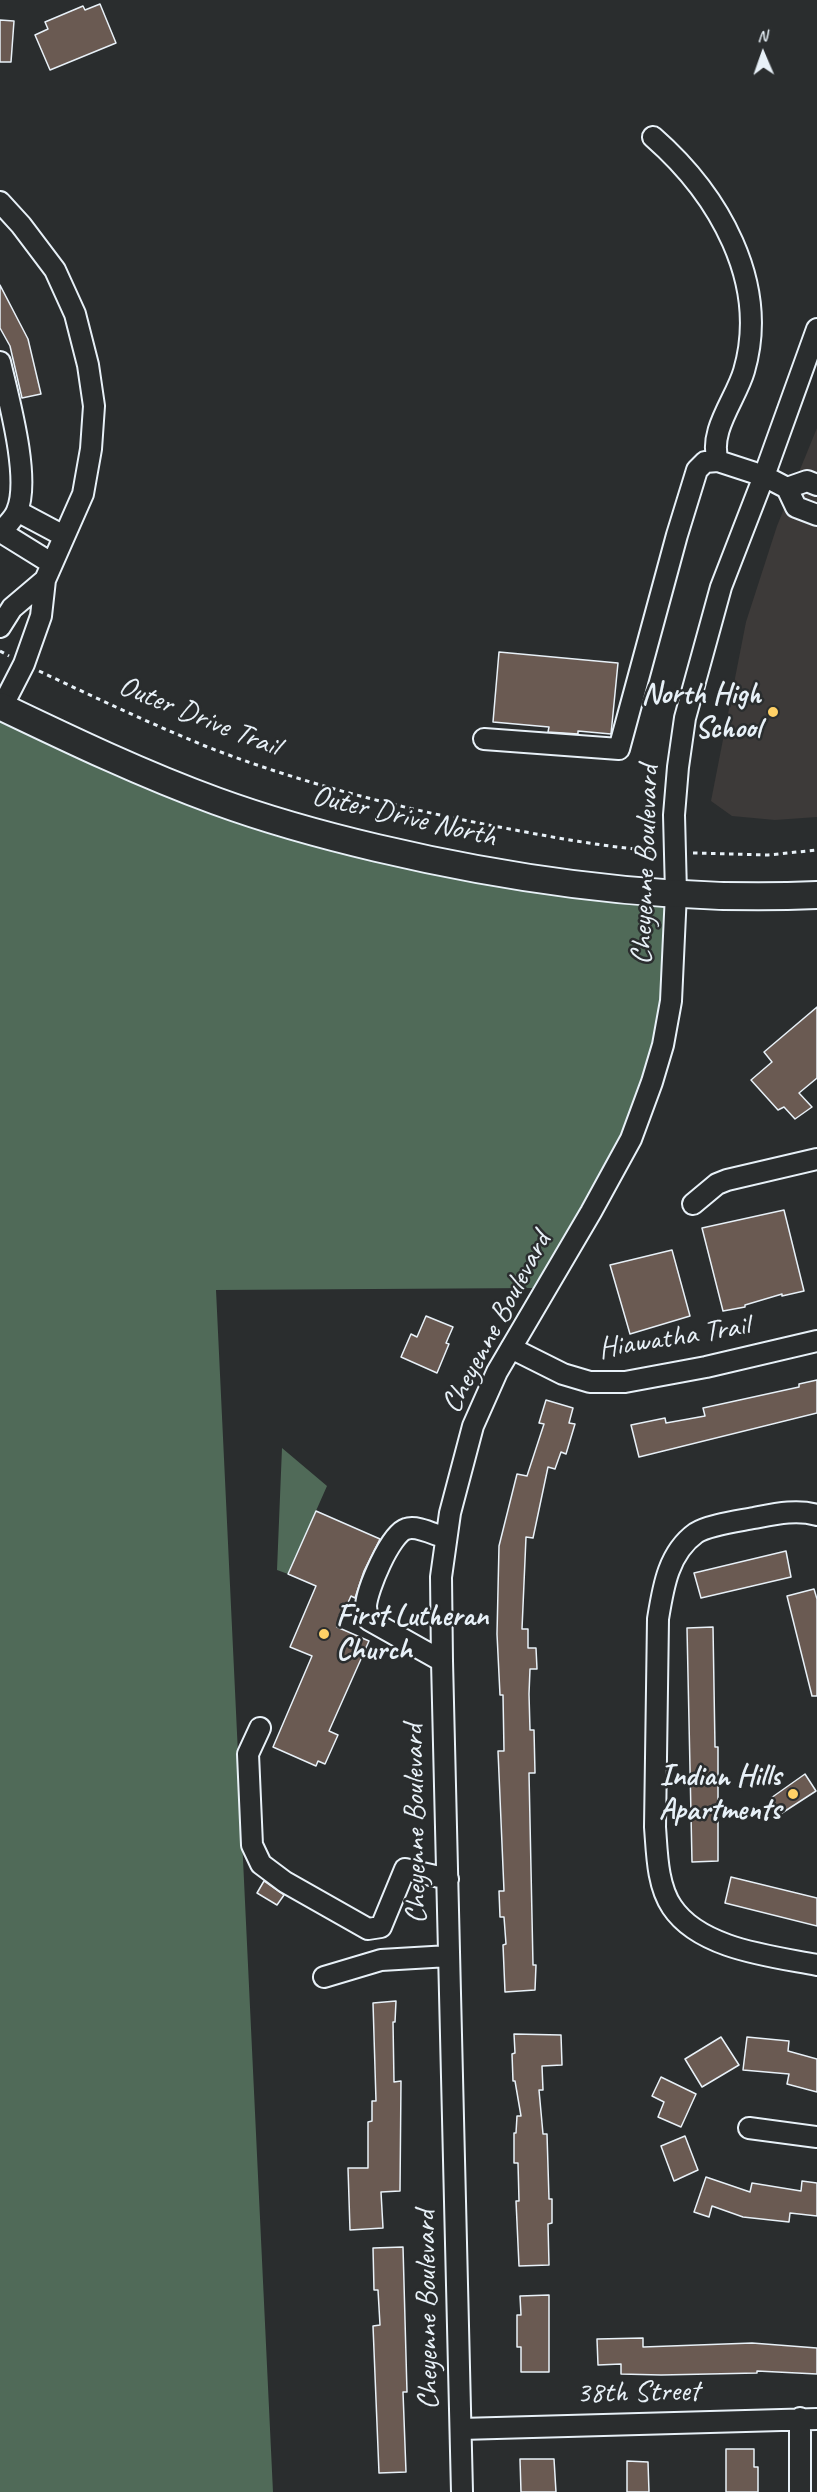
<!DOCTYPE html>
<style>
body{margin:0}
#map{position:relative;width:817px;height:2492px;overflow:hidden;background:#2a2d2e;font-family:Caveat,sans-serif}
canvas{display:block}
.north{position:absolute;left:733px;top:24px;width:60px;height:60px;-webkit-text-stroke:4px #2a2d2e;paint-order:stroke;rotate:358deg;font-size:16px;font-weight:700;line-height:24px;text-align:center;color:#e8f1f8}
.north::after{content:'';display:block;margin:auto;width:21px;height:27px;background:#e8f1f8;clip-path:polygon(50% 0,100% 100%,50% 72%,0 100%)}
</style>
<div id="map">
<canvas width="817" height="2492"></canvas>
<div class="north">N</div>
</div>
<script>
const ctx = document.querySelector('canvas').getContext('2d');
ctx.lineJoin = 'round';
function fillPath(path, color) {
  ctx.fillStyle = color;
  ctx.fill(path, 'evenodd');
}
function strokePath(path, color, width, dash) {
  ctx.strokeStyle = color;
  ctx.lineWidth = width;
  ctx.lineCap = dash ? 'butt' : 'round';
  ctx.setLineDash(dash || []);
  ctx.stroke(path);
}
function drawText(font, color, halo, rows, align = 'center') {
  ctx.font = font + ' Caveat,sans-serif';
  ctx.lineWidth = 5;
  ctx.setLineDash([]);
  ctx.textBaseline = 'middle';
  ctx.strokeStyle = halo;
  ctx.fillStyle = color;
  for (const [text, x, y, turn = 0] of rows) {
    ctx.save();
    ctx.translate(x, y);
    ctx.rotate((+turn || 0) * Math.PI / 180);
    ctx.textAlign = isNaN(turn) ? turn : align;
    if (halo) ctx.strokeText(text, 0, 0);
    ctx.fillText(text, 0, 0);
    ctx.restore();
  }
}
fillPath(new Path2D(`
 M817,428V817L775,820L732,816L711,801L746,622L777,526Z`), '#3d3a39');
fillPath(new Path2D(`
 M0,710L234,811L670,899L663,998L647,1067L618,1145L535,1288L216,1290L273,2492H0Z
 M282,1448L327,1486L288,1574L277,1570Z`), '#506a58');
const building = new Path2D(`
 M100,4L116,43L50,70L35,35L48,29L45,22L83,6L85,10Z
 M0,20L14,21L11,62H0Z
 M0,285L28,339L41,394L22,398L10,346L0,328Z
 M499,652L618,663L611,734L578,731V734L548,732L549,727L493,722Z
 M817,1007V1078L799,1093L812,1107L795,1119L784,1107L778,1110L751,1080L772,1062L764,1052Z
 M784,1210L804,1291L782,1296V1294L745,1305V1307L723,1311L702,1228Z
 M672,1250L690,1316L630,1334L610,1265Z
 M426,1316L453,1327L446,1343L449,1344L437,1373L401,1357L411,1334L417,1337Z
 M817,1380V1413L639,1457L631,1425L665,1418L666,1423L705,1416L703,1408L799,1387V1384Z
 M546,1400L573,1408L569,1423L575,1424L566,1454L561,1452L555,1469L548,1467L533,1538L526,1537L522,1629H528V1648H536L537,1669H530L529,1694L530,1730H534L535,1773H529L533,1965H536L535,1990L505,1992L503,1945L506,1944L504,1917H500L499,1891H504L498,1751H504L503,1695H500L497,1634L499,1546L517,1474L527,1476L544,1424L539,1423Z
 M316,1511L380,1539L364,1571L355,1598L351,1596L337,1627L369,1641L329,1731L338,1735L325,1764L318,1761L316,1766L273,1747L312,1656L290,1647L316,1586L288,1574Z
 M786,1551L791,1577L701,1598L694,1573Z
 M814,1589L817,1599V1696H812L787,1596Z
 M713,1627L715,1747H718V1861L692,1862L687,1628Z
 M805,1774L816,1791L782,1813L771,1798Z
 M731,1877L817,1898V1926L725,1903Z
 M264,1881L284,1895L277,1905L257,1893Z
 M396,2001L395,2022H393L394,2082L401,2081L400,2191L381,2192L383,2228L350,2230L348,2168H368V2122L372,2121V2101H376L373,2003Z
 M514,2034L561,2035L562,2065L542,2066L543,2090H539L543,2134H547L549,2199H552V2223L548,2224L549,2265L519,2266L516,2201H519L518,2163H514V2133H516L517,2116H521L515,2081H513L512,2054L515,2053Z
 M721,2037L739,2065L702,2087L685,2059Z
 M747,2037L789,2041L788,2051L817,2059V2092L787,2084L789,2074L743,2070Z
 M661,2077L696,2094L681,2127L658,2117L664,2102L652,2096Z
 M685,2136L698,2170L674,2181L661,2146Z
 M706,2177L750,2192L752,2183L801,2191L802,2181L817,2183V2216L790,2213L789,2222L743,2217L712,2206L709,2217L694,2212Z
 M403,2247L407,2392H403L406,2472L379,2473L373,2326L380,2325L378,2290H374L373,2248Z
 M549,2295V2372H521V2347H517V2315H521L520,2296Z
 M643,2338V2347L752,2343L817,2348V2374L757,2371V2373L661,2375L621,2374V2364L598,2365L597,2339Z
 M726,2449H754V2467H758V2492H726Z
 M520,2459H554L556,2492H521Z
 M627,2461L648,2462L649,2492H627Z`);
fillPath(building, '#6a5a52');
strokePath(building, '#e8f1f8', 1.5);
const minor = new Path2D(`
 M653,137C718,194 770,282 744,371C736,399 708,431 718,461
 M0,202L21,225L55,270L75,314L88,365L94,406L91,449L83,494L45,580L41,616L24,664L2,707
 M0,362C8,397 31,478 17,511C14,519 5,527 0,533
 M787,488L807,481L817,485
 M17,511L64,536
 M1,532L51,563
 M0,627L12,608L45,580
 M484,739L619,749L677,535L697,470L705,462L718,461L764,476L787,488L796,507L817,515
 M693,1204L717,1184L727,1180L817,1159
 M511,1348L563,1374L590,1382H625L706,1367L817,1341
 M817,1515C797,1509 775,1514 754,1518C739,1521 708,1525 696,1533C668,1553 663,1588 658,1619L655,1827C657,1852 657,1885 672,1907C700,1949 771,1956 817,1965
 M442,1661L369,1620C367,1615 366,1611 366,1606C367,1590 390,1534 406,1529C417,1525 435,1535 446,1538
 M260,1728L248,1754L252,1845L261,1864L285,1882L368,1929L381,1927L405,1869L448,1879
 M324,1977L381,1960L449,1956
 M749,2128L817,2137
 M800,2418V2492
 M461,2429L817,2419
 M462,2492L442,1661L441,1577L450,1513L473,1426L497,1372L591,1212L631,1139L652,1082L663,1045L671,1001L676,893L674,815L678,767L685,718L721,587L764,476L817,329`);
const major = new Path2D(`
 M0,706C71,740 142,774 216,801C268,820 322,835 377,848C521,882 669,902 817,895`);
strokePath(minor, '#e8f1f8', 24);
strokePath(major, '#e8f1f8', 30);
strokePath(new Path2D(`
 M0,651L9,656
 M39,671C94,697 149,723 205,746C300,783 399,808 499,827C552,837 603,847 657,851
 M693,853L768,855L817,850`), '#e8f1f8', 3, [4.5, 4.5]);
strokePath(minor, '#2a2d2e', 20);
strokePath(major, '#2a2d2e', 26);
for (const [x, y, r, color] of [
 [773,712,6,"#ffd166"],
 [324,1634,6,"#ffd166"],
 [793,1794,6,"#ffd166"]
]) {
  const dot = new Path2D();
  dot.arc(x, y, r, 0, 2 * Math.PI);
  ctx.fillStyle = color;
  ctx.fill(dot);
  strokePath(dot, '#2a2d2e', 2);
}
drawText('bold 30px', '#e8f1f8', '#2a2d2e', [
 ["North High",761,695],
 ["School",761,729],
 ["First Lutheran",336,1617,"left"],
 ["Church",336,1651,"left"],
 ["Indian Hills",781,1777],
 ["Apartments",781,1811]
], 'right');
drawText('30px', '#e8f1f8', '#2a2d2e', [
 ["Outer Drive Trail",199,717,22],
 ["Outer Drive North",404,817,13],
 ["Cheyenne Boulevard",646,865,-88],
 ["Cheyenne Boulevard",497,1323,-62],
 ["Hiawatha Trail",674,1338,-9],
 ["Cheyenne Boulevard",416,1824,-91],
 ["Cheyenne Boulevard",428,2310,-91],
 ["38th Street",638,2393,-1]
]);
</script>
